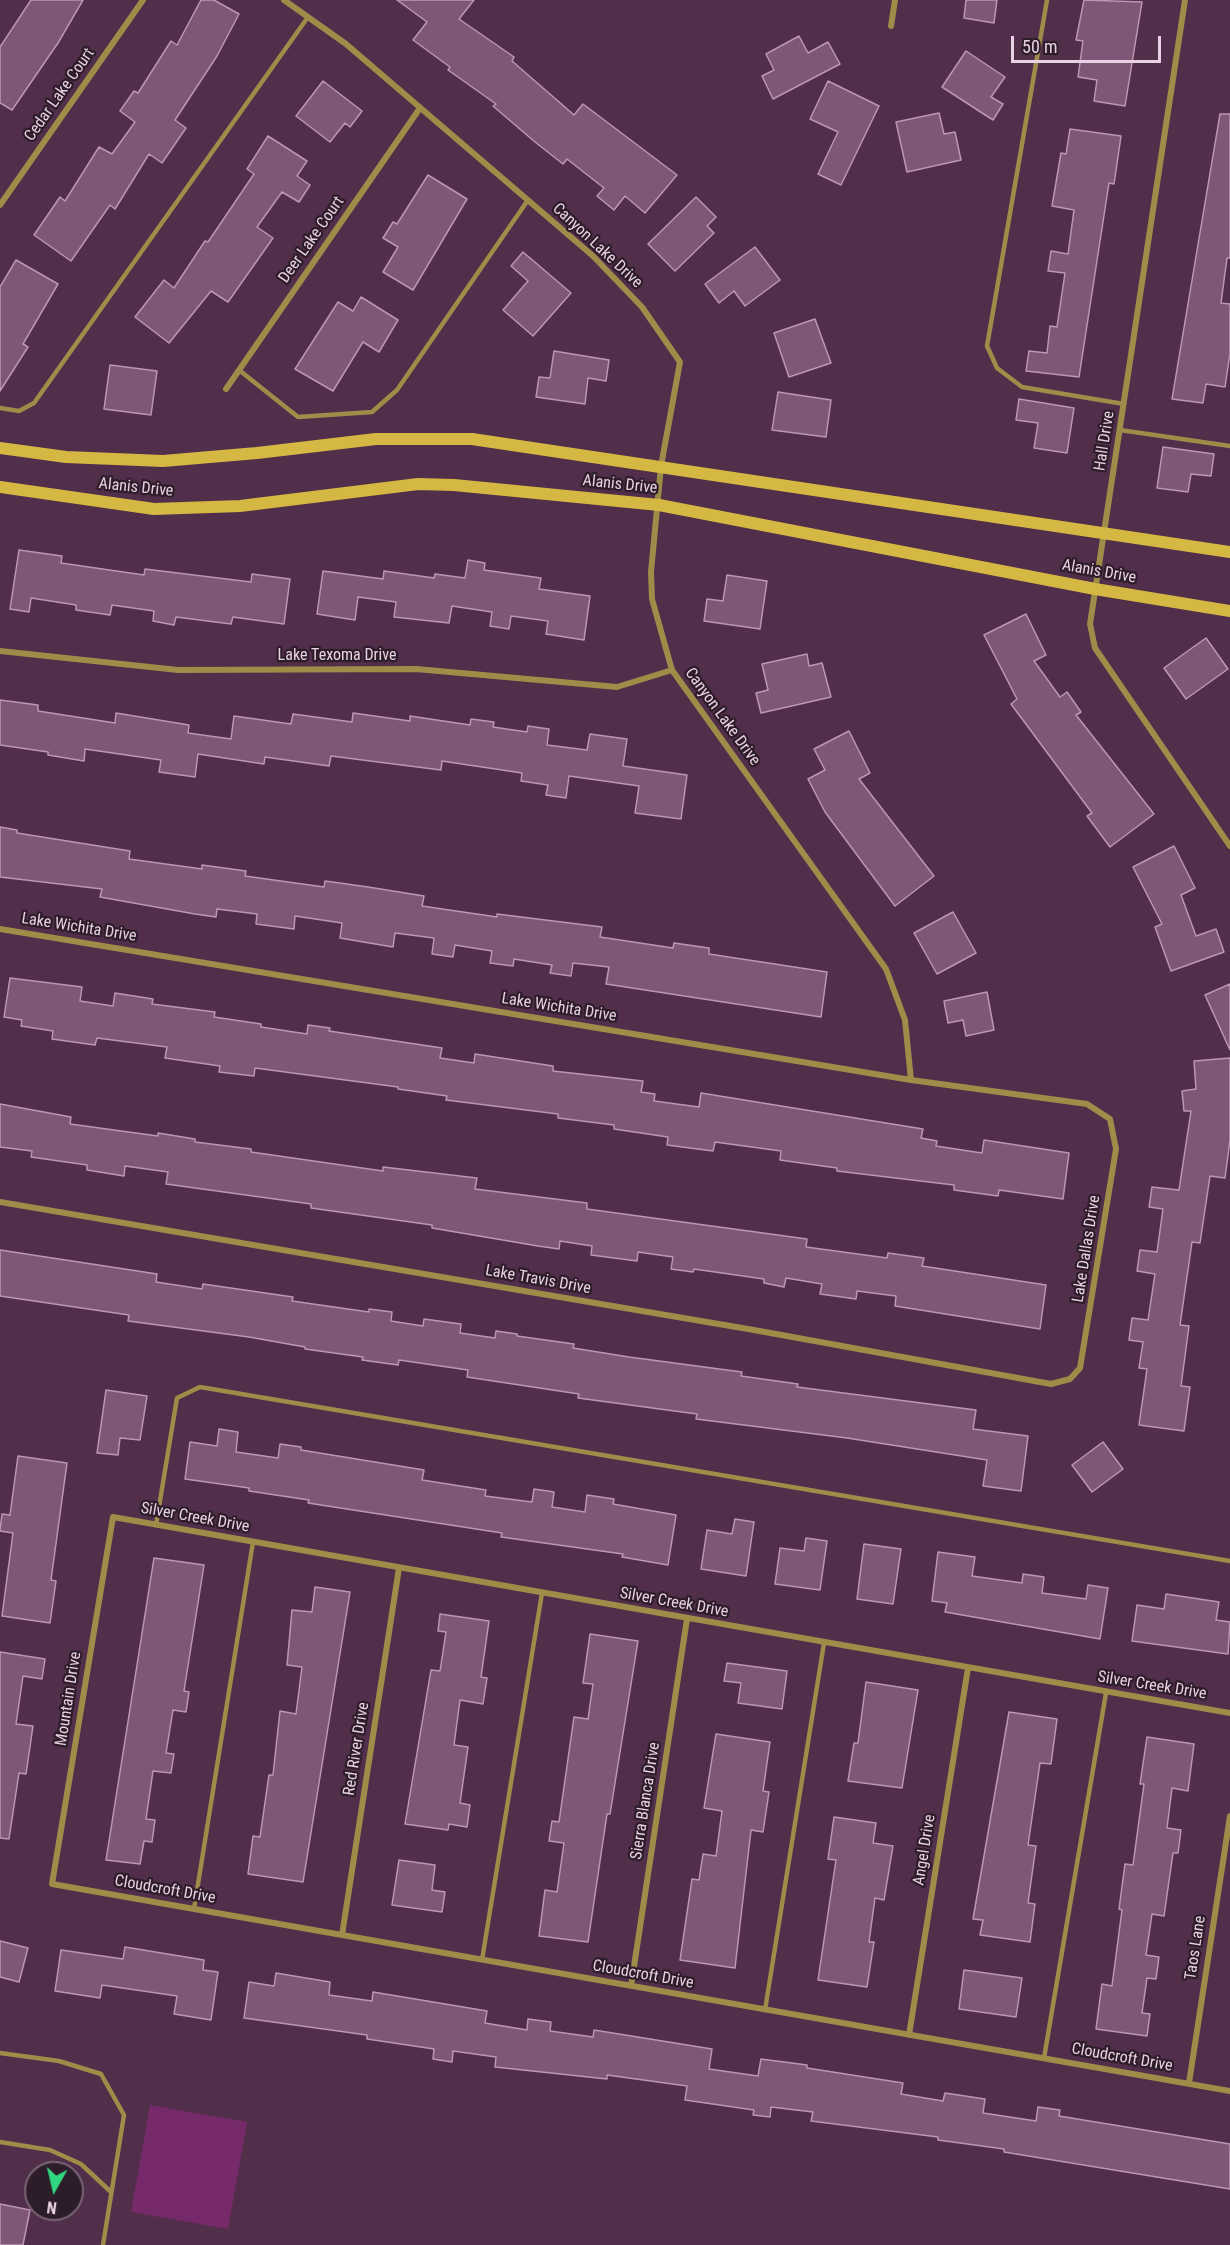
<!DOCTYPE html>
<style>
body{margin:0}
#map{position:relative;width:1230px;height:2245px;overflow:hidden;background:#512e4a;font-family:"Roboto Condensed",sans-serif}
canvas{display:block}
.north{position:absolute;left:24px;top:2161px;width:60px;height:60px;box-sizing:border-box;background:#2d1d2a;border:2px solid #786574;border-radius:50%;rotate:188deg;font-size:16px;font-weight:700;line-height:24px;text-align:center;color:#e8d1e2}
.north::after{content:'';display:block;margin:auto;width:21px;height:27px;background:#31d882;clip-path:polygon(50% 0,100% 100%,50% 72%,0 100%)}
.scale{position:absolute;left:1011px;top:36px;width:150px;height:27px;box-sizing:border-box;border:3px solid #e8d1e2;border-top:0;padding-left:8px;font-size:18px;line-height:21px;white-space:nowrap;color:#e8d1e2;-webkit-text-stroke:4px #2d1d2a;paint-order:stroke}
</style>
<div id="map">
<canvas width="1230" height="2245"></canvas>
<div class="north">N</div>
<div class="scale">50 m</div>
</div>
<script>
const ctx = document.querySelector('canvas').getContext('2d');
ctx.lineJoin = 'round';
function fillPath(path, color) {
  ctx.fillStyle = color;
  ctx.fill(path, 'evenodd');
}
function strokePath(path, color, width, dash) {
  ctx.strokeStyle = color;
  ctx.lineWidth = width;
  ctx.lineCap = dash ? 'butt' : 'round';
  ctx.setLineDash(dash || []);
  ctx.stroke(path);
}
function drawText(font, color, halo, rows, align = 'center') {
  ctx.font = font + ' "Roboto Condensed",sans-serif';
  ctx.lineWidth = 4.5;
  ctx.setLineDash([]);
  ctx.textBaseline = 'middle';
  ctx.strokeStyle = halo;
  ctx.fillStyle = color;
  for (const [text, x, y, turn = 0] of rows) {
    ctx.save();
    ctx.translate(x, y);
    ctx.rotate((+turn || 0) * Math.PI / 180);
    ctx.textAlign = isNaN(turn) ? turn : align;
    if (halo) ctx.strokeText(text, 0, 0);
    ctx.fillText(text, 0, 0);
    ctx.restore();
  }
}
fillPath(new Path2D(`
 M150,2105L247,2122L228,2229L131,2212Z`), '#772a6a');
const building = new Path2D(`
 M31,0H83L58,43L12,110L0,103V47Z
 M201,0H214L239,14L217,56L175,120L186,128L162,163L149,154L115,209L110,205L71,261L34,235L60,197L65,201L99,147L112,154L135,122L120,111L134,91L138,93L171,41L177,45Z
 M397,0H474L459,19L514,57L512,61L574,115L583,104L677,175L645,213L625,196L614,210L597,196L604,188L567,159L563,164L535,142L493,106L496,104L448,70L450,67L413,40L427,22Z
 M966,0H997L994,23L964,18Z
 M1084,0L1142,2L1125,106L1094,101L1097,80L1078,77L1083,41L1076,40Z
 M799,36L808,53L828,42L840,64L773,99L762,76L774,70L766,54Z
 M966,51L1005,77L991,97L1003,104L993,120L942,87Z
 M323,81L362,111L350,127L345,123L330,142L296,116Z
 M828,81L879,106L841,185L818,174L838,132L810,119Z
 M939,113L944,134L955,132L961,160L907,172L896,122Z
 M1220,114H1230V258H1227L1221,303L1230,304V353L1225,387L1206,384L1203,403L1172,399Z
 M1070,129L1121,136L1114,184L1109,183L1079,377L1026,371L1029,351L1047,353L1050,326L1057,327L1065,273L1048,271L1051,251L1068,254L1074,210L1052,206L1061,153L1066,154Z
 M268,136L307,161L297,176L310,185L299,202L282,192L257,227L273,238L228,302L211,291L169,343L135,317L164,280L174,288L205,241L208,242L254,174L247,169Z
 M428,175L467,199L413,290L383,272L398,247L383,238L393,222L397,224Z
 M696,197L716,217L707,226L714,233L675,271L648,244Z
 M755,247L780,280L745,306L734,291L719,303L705,284Z
 M523,252L571,293L533,336L503,310L528,281L511,266Z
 M16,260L58,284L23,344L28,347L0,391V287Z
 M361,297L398,320L379,352L363,342L333,391L295,369L338,302L353,311Z
 M815,319L831,363L789,377L774,333Z
 M554,351L609,360L606,381L588,378L585,404L536,397L539,377L550,378Z
 M110,365L157,371L151,415L104,409Z
 M778,392L831,400L826,437L772,430Z
 M1019,399L1074,408L1067,453L1034,448L1038,423L1016,420Z
 M1163,447L1214,454L1211,476L1191,474L1188,492L1157,488Z
 M19,550L62,556L61,563L144,575L145,569L251,582L252,574L290,579L284,624L233,617L231,624L176,617L174,625L153,621L154,611L112,605L110,615L76,610V605L31,598L29,612L10,609Z
 M468,560L485,563L484,570L541,578L539,589L590,596L584,640L546,634L548,621L511,616L509,629L490,626L492,612L452,606L449,623L394,617L396,602L358,597L355,620L317,614L323,571L383,579L384,571L434,578L435,574L465,578Z
 M727,575L767,581L760,629L704,621L707,599L723,601Z
 M1026,614L1046,655L1034,661L1060,697L1067,692L1081,712L1076,715L1154,814L1110,847L1087,816L1092,813L1011,704L1017,699L984,635Z
 M1206,638L1228,669L1186,699L1164,668Z
 M807,654L809,666L822,663L831,697L761,713L756,693L768,690L762,664Z
 M0,700L38,705V711L115,723L116,713L189,725L188,733L231,739L234,716L291,724L293,714L352,722L353,713L410,721V716L470,725L471,719L494,722L493,727L527,732L528,726L549,729L547,745L587,750L590,734L627,739L623,766L687,775L681,819L635,813L639,786L569,776L566,798L546,795L548,785L521,781L522,773L442,761L441,770L331,756L329,766L265,757L264,764L198,754L195,777L159,772L161,760L85,749L84,761L48,755V752L0,745Z
 M849,731L870,773L859,779L934,876L895,906L825,812L808,779L825,770L814,749Z
 M0,827L17,830V833L130,851L129,859L202,869V865L246,871L245,876L324,887L325,881L368,887L424,896L422,906L497,917V914L602,927L600,937L673,948L674,943L709,948V954L827,972L821,1017L606,984L609,967L573,963L571,976L550,973L552,965L514,959L513,966L490,963L492,951L455,945L453,957L432,954L434,938L395,933L393,947L340,938L342,923L295,916L294,929L256,924L257,914L217,909L216,917L195,914L100,897L102,889L0,877Z
 M1174,846L1195,888L1181,895L1196,936L1216,929L1224,952L1171,971L1155,927L1162,924L1133,867Z
 M953,912L976,953L937,974L914,933Z
 M10,978L82,987L80,1001L113,1006L115,993L153,999L152,1004L215,1012L214,1017L261,1024V1027L307,1034L308,1025L330,1028L329,1031L442,1048L440,1058L474,1063L475,1054L553,1066V1071L643,1081L641,1092L655,1094L654,1101L699,1107L701,1093L923,1129L921,1138L937,1141L936,1146L982,1153L984,1140L1069,1153L1063,1199L999,1190L998,1196L954,1190V1185L837,1171V1168L780,1160L781,1151L715,1142L713,1151L667,1145L668,1137L614,1129V1125L558,1118V1114L446,1100L447,1096L398,1089V1087L255,1068L254,1076L219,1072L220,1066L165,1058L167,1047L97,1038L95,1045L52,1039L53,1031L21,1026L22,1020L4,1017Z
 M1230,984V1050L1205,995Z
 M987,992L994,1030L966,1036L963,1020L948,1023L944,1001Z
 M1230,1058V1140L1225,1178L1210,1176L1200,1243L1192,1242L1180,1325L1189,1326L1181,1386L1190,1387L1184,1431L1139,1425L1147,1369L1139,1368L1143,1342L1129,1340L1132,1318L1148,1320L1155,1274L1137,1271L1140,1250L1157,1252L1163,1209L1149,1207L1152,1187L1179,1190L1191,1111H1184L1182,1091L1196,1089L1194,1061Z
 M0,1104L71,1117L70,1124L158,1136V1133L195,1139V1142L251,1149V1152L383,1171V1167L477,1178L475,1189L587,1203V1209L807,1239L806,1247L887,1258L888,1253L924,1258L922,1266L1046,1285L1040,1329L895,1306L896,1296L857,1291L856,1299L820,1294L822,1284L786,1278L784,1287L764,1283V1279L694,1269L693,1272L671,1269L673,1257L638,1252L637,1261L591,1255L592,1246L560,1241L559,1249L538,1246L432,1228V1225L311,1208V1204L166,1184L168,1172L125,1166L124,1176L87,1170V1165L31,1157L32,1151L0,1147Z
 M0,1250L157,1274L156,1282L202,1289L203,1284L293,1297L292,1301L369,1312V1309L392,1312L391,1321L423,1326L424,1319L461,1324L460,1333L495,1338L496,1331L517,1334V1336L574,1344L573,1348L629,1357L742,1372L741,1376L798,1384L797,1387L976,1410L973,1429L1028,1436L1021,1491L983,1486L987,1460L847,1438L696,1419L697,1414L578,1398L579,1394L467,1377L468,1370L399,1360L398,1365L362,1360L363,1357L305,1349V1347L249,1337L128,1321L129,1315L0,1296Z
 M106,1390L147,1396L140,1440L120,1438L118,1455L97,1453Z
 M219,1429L238,1432L236,1452L278,1458L280,1444L301,1447V1450L424,1470L422,1480L486,1490L485,1496L532,1502L534,1489L554,1492L552,1507L585,1512L587,1495L614,1499L613,1504L676,1515L668,1565L622,1557L623,1554L501,1537L502,1533L308,1503L309,1500L249,1491V1488L185,1479L190,1442L217,1446Z
 M1103,1442L1123,1469L1092,1492L1072,1465Z
 M18,1456L67,1463L51,1580L56,1581L50,1623L2,1616L13,1533L0,1531L2,1514L10,1515Z
 M735,1519L754,1522L746,1576L701,1569L707,1530L732,1534Z
 M806,1538L827,1541L820,1590L775,1584L780,1548L804,1551Z
 M864,1544L901,1549L893,1604L857,1599Z
 M938,1552L975,1557L972,1576L1022,1583L1023,1574L1044,1577L1042,1593L1086,1599L1088,1585L1108,1588L1100,1639L945,1612L947,1603L932,1601Z
 M154,1558L204,1565L184,1691L189,1692L186,1712L173,1710L166,1753L174,1754L171,1773L153,1771L146,1819L155,1820L152,1842L144,1841L140,1864L106,1860Z
 M315,1587L350,1592L303,1882L248,1874L253,1836L260,1837L269,1775H273L280,1711L296,1714L302,1667L287,1665L292,1610L312,1612Z
 M1166,1594L1219,1602L1216,1620L1230,1622L1228,1654L1132,1641L1137,1605L1164,1609Z
 M440,1614L489,1621L481,1677L487,1678L483,1704L460,1700L454,1745L468,1747L460,1803L470,1805L467,1827L449,1824L448,1830L405,1824L431,1670L440,1671L446,1632L438,1631Z
 M590,1634L638,1641L610,1814H607L588,1942L539,1936L545,1890L557,1892L564,1843L549,1841L552,1821L559,1822L574,1717L588,1719L593,1684L583,1683Z
 M0,1652L45,1659L42,1679L23,1676L16,1724L33,1726L26,1774L19,1773L9,1839L0,1838Z
 M727,1663L787,1671L782,1709L738,1703L741,1683L724,1681Z
 M866,1682L918,1690L902,1788L848,1781L854,1743H858Z
 M1009,1712L1057,1719L1051,1764L1040,1763L1028,1845L1036,1846L1028,1903L1035,1904L1030,1942L980,1935L983,1920L973,1919Z
 M716,1734L770,1742L763,1791L769,1792L763,1832L751,1830L735,1968L680,1960L692,1879L699,1880L703,1854L716,1856L722,1811L704,1808Z
 M1147,1737L1194,1744L1188,1791L1172,1788L1167,1828L1181,1830L1178,1853H1173L1164,1916L1152,1914L1146,1955L1159,1957L1156,1979L1147,1978L1142,2013L1150,2014L1147,2036L1096,2029L1102,1984L1112,1986L1122,1910L1119,1909L1125,1864L1133,1865L1144,1784H1140Z
 M834,1817L876,1823L873,1843L893,1846L884,1900L875,1898L869,1942H874L867,1987L818,1980L836,1860L828,1859Z
 M399,1860L435,1865L432,1890L445,1892L442,1912L392,1905Z
 M0,1941L28,1948L19,1982L0,1977Z
 M125,1947L204,1960L203,1970L218,1972L211,2020L174,2014L177,1996L102,1985L100,1998L55,1991L61,1950L123,1959Z
 M964,1970L1022,1978L1016,2017L959,2009Z
 M276,1973L330,1982L329,1995L372,2001L373,1992L487,2011L485,2023L527,2030L528,2019L551,2022L550,2031L593,2037L594,2030L712,2049L709,2069L758,2076L761,2059L807,2065V2068L903,2083L901,2094L943,2101L945,2093L985,2099L983,2113L1036,2121L1038,2107L1060,2110L1059,2116L1230,2144V2189L1004,2152V2149L938,2140V2137L811,2121L813,2112L771,2107L770,2117L753,2115L754,2110L685,2100L687,2086L607,2075V2079L495,2067L496,2057L453,2051L452,2062L433,2059L434,2049L367,2039V2035L244,2018L249,1982L274,1986Z
 M0,2204L30,2210L23,2245H0Z`);
fillPath(building, '#7d5775');
strokePath(building, '#bf95b5', 1.5);
strokePath(new Path2D(`
 M1047,0L987,346L997,368L1022,387L1124,404
 M239,370L298,417L372,412L397,390L528,200
 M0,408L19,411L34,403L308,17
 M1120,430L1230,446
 M156,1525L177,1398L200,1387L1230,1561
 M194,1909L253,1542
 M482,1960L542,1593
 M765,2010L824,1643
 M0,2053L59,2061L101,2074L124,2115L103,2245
 M1044,2058L1106,1693
 M0,2142L50,2150L81,2164L111,2192`), '#9e8c49', 4.5);
strokePath(new Path2D(`
 M284,0L346,44L593,256L642,307L680,362L661,466L651,572L652,599L672,670L886,969L905,1020L911,1080
 M1185,0L1090,624L1095,648L1230,846
 M891,26L895,0
 M0,205L143,0
 M226,389L420,108
 M0,651L178,670L416,669L617,687L672,670
 M0,929L911,1080L1087,1104L1110,1119L1116,1149L1080,1368L1070,1379L1051,1384L754,1330L0,1202
 M1230,1713L113,1517L52,1884L1230,2091
 M342,1935L399,1568
 M631,1986L687,1619
 M909,2035L968,1668
 M1189,2083L1230,1816`), '#9e8c49', 6);
strokePath(new Path2D(`
 M0,448L66,457L163,461L257,453L376,439H472L1230,552
 M0,487L154,509L240,506L418,484L454,485L659,505L1095,589L1230,611`), '#d5b844', 12);
drawText('16px', '#e8d1e2', '#2d1d2a', [
 ["Cedar Lake Court",60,95,-55],
 ["Deer Lake Court",312,240,-55],
 ["Canyon Lake Drive",597,246,43],
 ["Hall Drive",1105,441,-81],
 ["Alanis Drive",620,485,6],
 ["Alanis Drive",136,488,6],
 ["Alanis Drive",1099,572,10],
 ["Lake Texoma Drive",337,656],
 ["Canyon Lake Drive",722,717,54],
 ["Lake Wichita Drive",79,928,9],
 ["Lake Wichita Drive",559,1008,9],
 ["Lake Dallas Drive",1087,1249,-81],
 ["Lake Travis Drive",538,1280,10],
 ["Silver Creek Drive",195,1518,10],
 ["Silver Creek Drive",674,1603,10],
 ["Silver Creek Drive",1152,1686,9],
 ["Mountain Drive",69,1699,-81],
 ["Red River Drive",357,1749,-81],
 ["Sierra Blanca Drive",646,1801,-81],
 ["Angel Drive",925,1850,-81],
 ["Cloudcroft Drive",165,1890,10],
 ["Taos Lane",1196,1948,-81],
 ["Cloudcroft Drive",643,1975,10],
 ["Cloudcroft Drive",1122,2058,10]
]);
</script>
